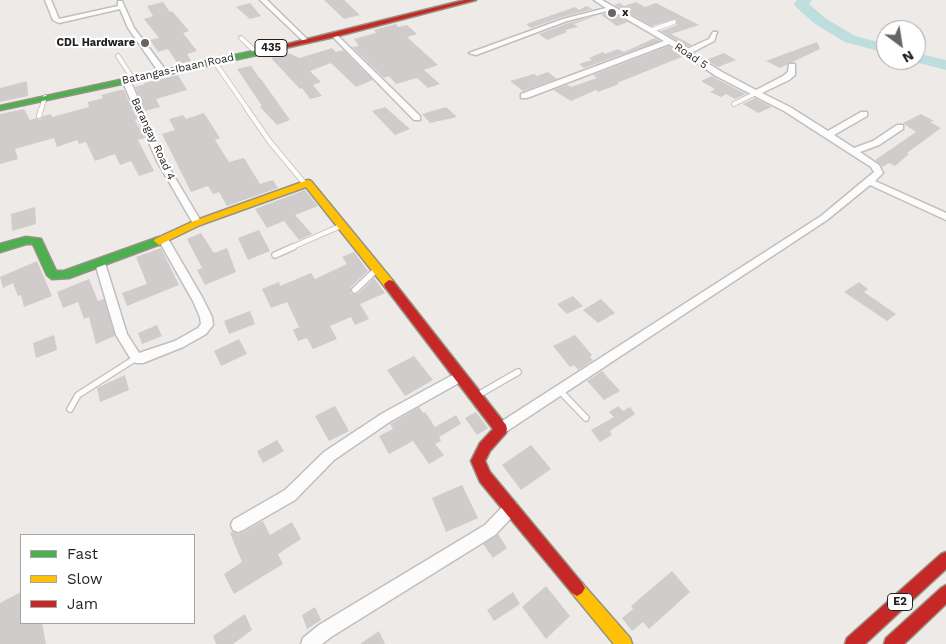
<!DOCTYPE html>
<html>
<head>
<meta charset="utf-8">
<style>
  body { margin:0 }
  #map { position:relative; width:946px; height:644px; overflow:hidden; background:#edeae8; font-family:"Work Sans",sans-serif }
  canvas { display:block }
  .legend { position:absolute; left:20px; top:534px; width:175px; height:90px; box-sizing:border-box; background:#fff; border:1px solid #a5a5a5; margin:0; padding:6px 9px; list-style:none; font-size:15px; color:#1f1f1f }
  .legend li { display:flex; align-items:center; gap:10px; height:25px }
  .legend b { width:25px; border:1px solid #a5a5a5 }
  .north { position:absolute; left:876px; top:20px; width:50px; height:50px; box-sizing:border-box; background:#fff; border:1px solid #a5a5a5; border-radius:50%; rotate:149deg; font-size:14px; font-weight:700; line-height:20px; text-align:center; color:#1f1f1f }
  .north::after { content:''; display:block; margin:auto; width:18px; height:22px; background:#676665; clip-path:polygon(50% 0,100% 100%,50% 72%,0 100%) }
</style>
</head>
<body>
<div id="map">
<canvas width="946" height="644"></canvas>
<ul class="legend">
<li><b style="height:6px;background:#4caf50"></b>Fast</li>
<li><b style="height:6px;background:#ffc107"></b>Slow</li>
<li><b style="height:6px;background:#c62828"></b>Jam</li>
</ul>
<div class="north">N</div>
</div>
<script>
const g = document.querySelector('canvas').getContext('2d');
g.lineJoin = 'round';
const poly = rows => new Path2D(rows.map(r => 'M' + r).join(''));
function fillPath(path, color) { g.fillStyle = color; g.fill(path, 'evenodd'); }
function stroke(path, color, width, dash) { g.strokeStyle = color; g.lineWidth = width; g.lineCap = dash ? 'butt' : 'round'; g.setLineDash(dash || []); g.stroke(path); }
function write(font, color, halo, rows, align = 'center') {
  g.font = font + ' "Work Sans",sans-serif'; g.lineWidth = 4.5; g.setLineDash([]); g.textBaseline = 'middle'; g.strokeStyle = halo; g.fillStyle = color; for (const [text, x, y, turn = 0] of rows) {
    g.save(); g.translate(x, y); g.rotate((+turn || 0) * Math.PI / 180); g.textAlign = isNaN(turn) ? turn : align; if (halo) g.strokeText(text, 0, 0); g.fillText(text, 0, 0); g.restore();
  }
}
fillPath(poly([
  [797,0,812,0,809,4,825,18,855,36,886,44,886,53,845,42,815,24,796,7,794,4,797,0],
  [916,53,946,60,946,70,911,61,916,60,916,53]
]), '#bedede');
fillPath(poly([
  [324,0,344,0,360,15,344,19],
  [163,2,170,12,172,11,189,31,183,33,197,51,187,54,191,61,178,64,168,49,158,52,150,40,159,38,144,19,153,16,147,6],
  [636,2,645,7,656,3,699,25,671,34,692,45,687,47,661,31,677,25,676,19,652,26,614,5,620,3,624,6],
  [250,3,261,16,250,19,236,7],
  [586,6,593,9,562,17,531,28,526,24,575,7,579,10],
  [611,12,628,22,617,26,601,15],
  [596,16,574,24,578,27,565,30,567,32,547,40,539,34,568,23],
  [396,24,398,27,407,25,417,34,407,37,438,65,424,70,440,84,428,88,417,78,396,84,389,76,384,78,352,47,359,46,354,39,376,33,374,30],
  [655,38,660,41,584,68,579,64,592,60,589,58,603,52,605,54,618,49,624,52],
  [817,42,820,49,780,68,766,61],
  [669,46,684,56,617,83,619,84,598,92,596,90,571,101,553,90,567,85,571,87,597,78,593,75],
  [332,48,336,52,343,50,373,80,356,87,331,63,310,71,321,82,313,85,322,96,310,99,302,88,300,89,271,58,288,53,300,58],
  [724,53,736,60,718,67,706,60],
  [251,66,260,79,261,79,290,120,277,125,260,107,262,106,237,69],
  [548,72,557,79,523,91,510,81,534,74,537,76],
  [178,75,187,90,156,99,160,107,145,111,135,87,145,84,144,83],
  [712,76,715,78,746,94,735,99,726,94,721,97,710,92,715,89,701,81],
  [27,81,28,96,0,102,0,88],
  [120,90,124,90,137,119,135,120,145,138,138,140,154,171,139,176,131,161,120,165,115,154,95,161,86,142,79,144,77,140,57,147,54,138,15,149,18,159,0,164,0,114,24,109,30,120,36,118,40,120,43,116,51,114,52,117,89,107,88,102,103,98,101,95],
  [755,98,772,107,758,113,743,104],
  [385,107,410,129,395,135,372,111],
  [446,107,457,117,430,123,422,114],
  [204,113,220,138,215,140,229,162,244,158,260,184,273,180,278,188,227,206,219,192,213,194,208,186,191,192,162,134,175,130,169,119,183,115,186,119],
  [921,114,934,121,930,122,941,128,907,153,909,154,895,166,889,163,883,167,882,166,875,160,916,132,903,123],
  [305,190,318,206,295,215,312,234,299,240,284,221,267,228,255,209],
  [35,207,36,224,12,231,11,214],
  [259,230,270,251,248,260,238,238],
  [201,233,214,253,227,248,236,272,205,285,197,270,202,268,187,239],
  [161,248,179,285,127,306,122,293,147,284,136,257],
  [354,252,368,271,351,287,351,293,358,294,374,278,385,293,360,304,369,319,355,325,351,317,330,326,337,339,313,349,307,338,298,341,293,330,299,327,287,302,271,308,262,289,279,282,280,286,311,273,315,279,347,264,342,257],
  [37,261,52,296,24,307,21,295,18,296,13,283,3,288,0,277],
  [89,279,98,301,104,299,115,336,96,344,89,317,84,319,78,302,63,308,57,292],
  [859,282,868,289,864,292,896,314,887,321,844,292],
  [573,296,583,306,567,314,557,304],
  [601,299,615,313,598,323,583,310],
  [250,311,255,324,229,334,224,321],
  [157,325,162,336,142,344,138,333],
  [54,335,57,350,36,358,33,343],
  [575,335,592,355,590,357,593,360,578,370,574,365,570,367,553,346],
  [239,339,247,354,221,366,214,351],
  [414,356,433,380,405,396,387,370],
  [602,371,620,391,604,400,587,381],
  [125,375,129,390,100,402,97,388],
  [335,406,349,431,329,441,315,416],
  [618,406,623,411,630,407,635,414,610,431,612,435,600,442,591,430,614,417,609,412],
  [419,407,423,413,425,412,435,427,456,415,461,424,439,437,441,441,435,444,444,455,429,464,413,441,389,454,379,436,393,429,390,424],
  [476,412,488,428,477,435,465,418],
  [277,440,284,451,263,463,257,451],
  [531,445,551,469,521,490,502,465],
  [462,485,478,518,446,532,432,498],
  [263,521,270,535,292,522,301,539,278,554,283,564,234,594,224,574,242,562,230,533,233,532,239,534],
  [498,534,507,548,493,558,483,544],
  [672,571,690,592,649,629,643,622,632,631,622,618,633,609,631,606],
  [546,586,570,616,546,639,522,607],
  [21,592,21,623,42,623,46,644,0,644,0,603],
  [513,592,520,604,494,621,487,610],
  [315,607,321,620,307,629,302,615],
  [245,614,252,630,233,644,216,644,213,636],
  [379,631,385,644,360,644]
]), '#d0cccb');
const laneFar2 = poly([
  [652,30,674,22],
  [241,38,256,52],
  [118,56,133,79],
  [214,61,248,110],
  [734,104,756,93],
  [41,110,45,97]
]);
const laneFar1 = poly([
  [247,109,270,142,305,184],
  [39,116,41,109],
  [290,248,343,225]
]);
const lane = poly([
  [275,255,293,247],
  [355,290,377,269],
  [560,391,586,418],
  [478,395,518,372],
  [70,409,78,395,136,358]
]);
const street = poly([
  [45,0,51,0,59,19,118,6,118,1,122,1,134,28,167,72,160,74,128,28,120,9,59,23,53,20,45,0],
  [260,0,267,0,307,39,307,41,303,41,260,0],
  [594,0,602,0,614,7,656,30,687,49,709,39,713,32,717,32,714,41,691,53,722,72,756,90,783,76,788,72,789,64,795,64,795,75,789,80,762,93,790,107,828,131,861,112,867,112,867,116,834,135,854,148,873,141,897,125,903,125,903,129,879,145,860,152,879,165,883,173,875,181,946,213,946,220,870,185,827,220,501,435,496,433,495,429,496,425,821,216,874,172,871,167,784,111,716,76,669,44,527,98,521,98,521,94,664,41,611,10,567,21,476,55,469,53,563,19,606,8,594,0],
  [332,34,336,34,420,116,420,120,414,120,332,36,332,34],
  [123,78,130,80,165,161,202,223,200,225,194,225,157,161,122,80,123,78],
  [163,236,167,237,202,297,212,317,213,325,206,334,183,347,143,363,136,363,132,361,116,335,95,263,100,259,105,263,127,334,139,353,175,341,198,328,201,324,200,317,193,301,158,239,163,236],
  [460,371,464,372,466,376,464,380,391,421,334,460,295,500,243,530,238,532,233,530,231,525,233,520,285,490,324,452,383,413,460,371],
  [511,501,516,503,518,508,516,513,495,535,331,637,322,644,301,644,303,638,319,625,485,525,506,503,511,501]
]);
const fast = poly([
  [263,49,266,49,266,53,0,110,0,106,263,49],
  [26,237,41,239,56,271,64,271,159,237,164,241,163,243,69,278,52,279,47,275,33,244,26,244,0,252,0,244,26,237]
]);
const slow = poly([
  [308,180,311,181,393,281,394,284,393,287,385,287,306,187,200,225,163,243,159,245,154,241,155,239,194,221,308,180],
  [577,580,582,583,630,638,632,644,614,644,572,593,569,588,572,583,577,580]
]);
const jam = poly([
  [465,0,476,0,334,37,263,53,259,51,465,0],
  [389,280,393,281,506,425,507,429,506,433,490,451,485,461,490,472,582,583,585,588,582,593,577,596,572,593,480,482,471,461,480,443,493,429,385,287,384,284,389,280],
  [946,552,946,569,865,644,845,644,847,638,941,554,946,552],
  [946,585,946,604,904,644,884,644,886,638,941,588,946,585]
]);
stroke(laneFar2, '#c0bfbe', 5.5);
stroke(laneFar1, '#c0bfbe', 6);
stroke(lane, '#c0bfbe', 8);
stroke(street, '#c0bfbe', 3);
stroke(fast, '#969381', 3);
stroke(slow, '#969381', 3);
stroke(jam, '#969381', 3);
stroke(laneFar2, '#fcfcfc', 4);
stroke(laneFar1, '#fcfcfc', 4.5);
stroke(lane, '#fcfcfc', 5.5);
fillPath(street, '#fcfcfc');
fillPath(fast, '#4caf50');
fillPath(slow, '#ffc107');
fillPath(jam, '#c62828');
for (const [x, y, r, color] of [
  [612,13,5,"#676665"],
  [145,43,5,"#676665"]
]) { const dot = new Path2D(); dot.arc(x, y, r, 0, 2 * Math.PI); g.fillStyle = color; g.fill(dot); stroke(dot, '#fff', 2); }
write('bold 11px', '#1f1f1f', '#fff', [
  ["x",622,13],
  ["CDL Hardware",135,43,"right"]
], 'left');
for (const [x, y, w] of [
  [271,48,32],
  [900,602,25]
]) { const box = new Path2D(); box.roundRect(x - w / 2, y - 8.5, w, 17, 4); g.fillStyle = '#fff'; g.fill(box); stroke(box, '#1f1f1f', 1); }
write('bold 11px', '#1f1f1f', null, [
  ["435",271,48],
  ["E2",900,602]
]);
write('11px', '#1f1f1f', '#fff', [
  ["Road 5",691,56,34],
  ["Batangas-Ibaan Road",178,69,-12],
  ["Barangay Road 4",153,139,65]
]);
</script>
</body>
</html>
